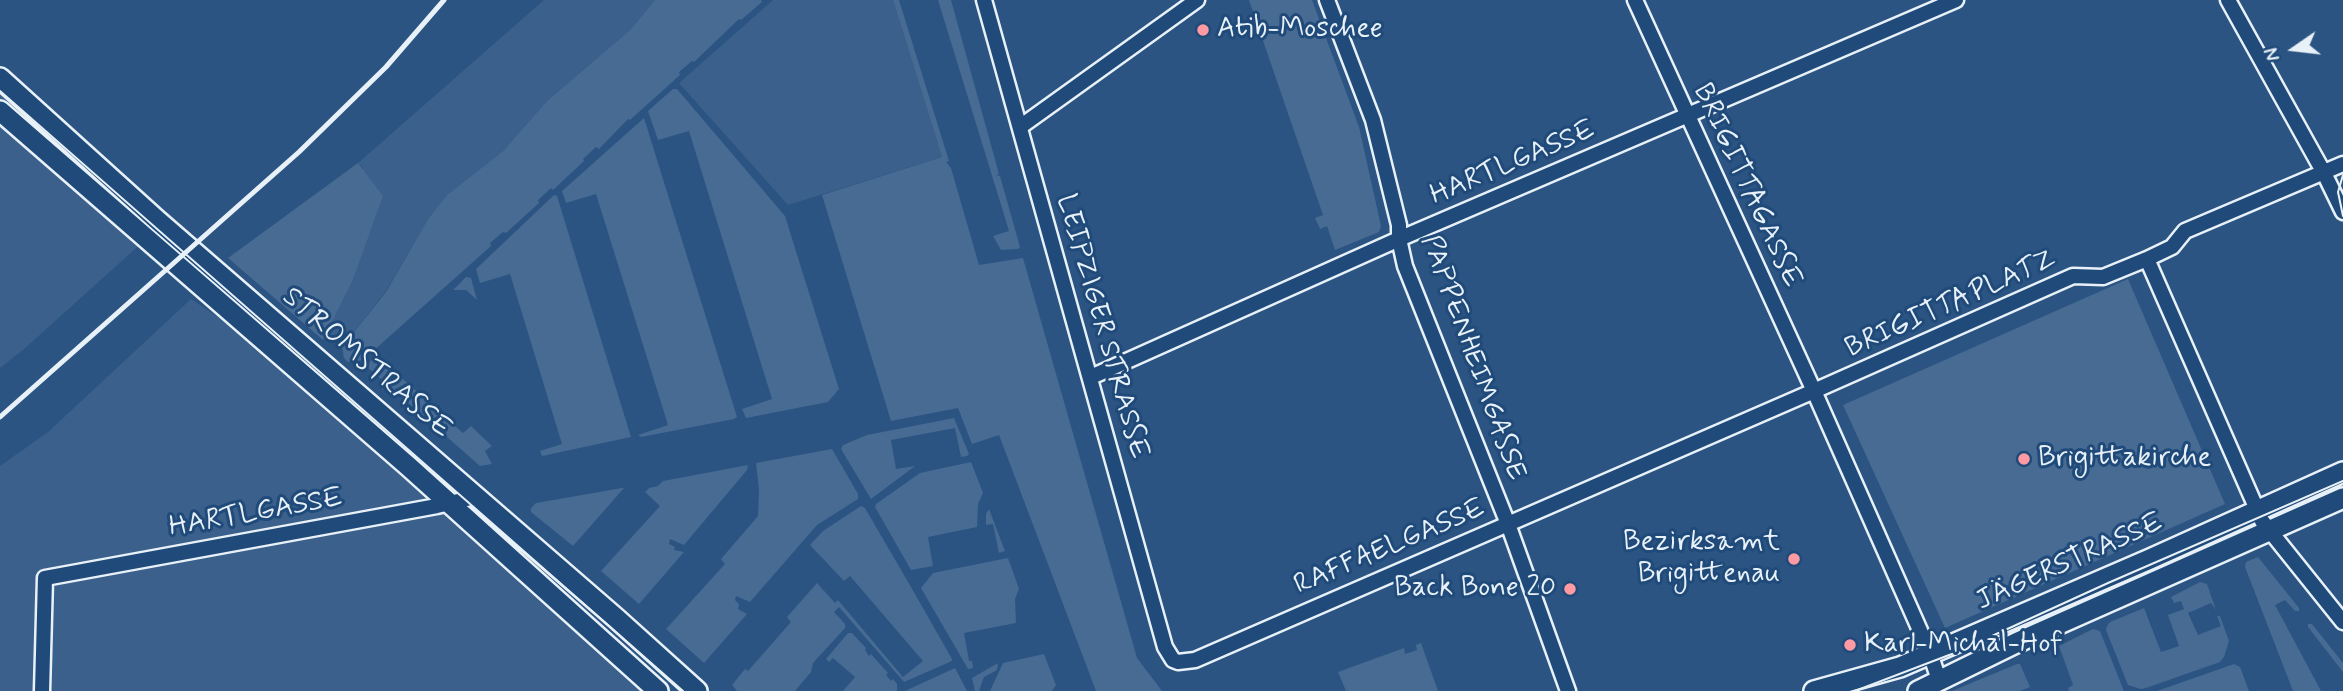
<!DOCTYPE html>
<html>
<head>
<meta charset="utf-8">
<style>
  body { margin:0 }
  #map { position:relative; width:2343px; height:691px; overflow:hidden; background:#2b5482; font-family:Mynerve,sans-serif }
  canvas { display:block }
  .north { position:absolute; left:2259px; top:14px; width:70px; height:70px; -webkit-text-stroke:5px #1f4a7a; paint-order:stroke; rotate:256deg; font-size:19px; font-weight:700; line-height:28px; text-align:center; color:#e8f1f8 }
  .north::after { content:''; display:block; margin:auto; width:24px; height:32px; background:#e8f1f8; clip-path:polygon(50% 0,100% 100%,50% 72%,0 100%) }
</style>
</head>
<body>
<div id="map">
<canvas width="2343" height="691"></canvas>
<div class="north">N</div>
</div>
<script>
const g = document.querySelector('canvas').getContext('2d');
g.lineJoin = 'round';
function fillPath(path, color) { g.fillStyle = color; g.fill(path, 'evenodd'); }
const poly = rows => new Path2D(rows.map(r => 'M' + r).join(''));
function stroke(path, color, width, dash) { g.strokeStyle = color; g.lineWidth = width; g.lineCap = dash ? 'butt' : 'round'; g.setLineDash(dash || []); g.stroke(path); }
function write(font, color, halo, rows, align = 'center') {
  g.font = font + ' Mynerve,sans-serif'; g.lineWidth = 6; g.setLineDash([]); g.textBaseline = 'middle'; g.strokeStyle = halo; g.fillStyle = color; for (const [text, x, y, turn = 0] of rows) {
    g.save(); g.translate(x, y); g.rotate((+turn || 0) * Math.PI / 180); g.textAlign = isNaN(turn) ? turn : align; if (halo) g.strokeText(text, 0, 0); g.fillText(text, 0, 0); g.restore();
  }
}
fillPath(poly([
  [544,0,655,0,630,30,547,101,503,151,447,195,428,219,386,291,342,347,327,332,352,282,363,168,358,163],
  [773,0,893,0,942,157,788,205,679,83],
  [0,88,154,232,23,350,0,368],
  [191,299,324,389,672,691,0,691,0,466,48,432]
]), '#3a608b');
fillPath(poly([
  [655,0,761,0,762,2,741,20,739,19,694,62,692,61,679,72,680,75,630,120,628,119,599,149,596,147,583,159,584,161,553,190,551,188,538,200,539,203,506,233,503,232,490,243,491,246,363,360,348,362,344,358,342,347,386,292,428,219,447,195,503,151,547,101,630,30],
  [893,0,899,0,949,161,946,162,951,168,979,265,1023,258,1137,658,1162,691,1096,691,999,435,972,444,958,408,891,421,822,195,942,157],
  [938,0,951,0,999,174,996,175,1000,176,1020,247,1018,249,1001,250,993,236,1009,231],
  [1249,0,1312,0,1359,127,1381,226,1379,232,1335,250,1327,226,1320,229,1315,218,1323,215],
  [673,89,677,89,785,216,839,389,828,402,746,418,742,409,772,399,689,131,658,140,648,111],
  [644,118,737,417,734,419,641,437,638,435,668,425,596,194,566,203,562,191],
  [358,163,383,196,352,282,323,340,228,258],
  [554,195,557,196,631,437,542,456,540,451,562,444,510,274,480,283,476,269],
  [466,277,471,278,477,300,466,290,453,290],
  [2128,279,2225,504,1945,628,1843,405],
  [376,355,463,433,471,426,492,446,485,451,492,464,480,466,366,366],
  [954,418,969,454,967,456,961,457,955,428,891,440,896,469,915,466,871,499,841,449,843,445,867,435],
  [832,449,858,494,858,499,817,525,750,602,736,596,735,600,739,604,738,609,747,614,704,663,666,629,725,564,721,559,758,516,759,490,756,463],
  [971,462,983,493,978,504,977,527,928,537,933,566,911,570,875,507,876,504,920,473],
  [748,465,747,470,684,545,670,539,669,544,675,547,674,550,684,552,639,604,601,571,660,506,645,492,649,488,658,486,663,481],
  [622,488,624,488,573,546,531,512,531,508,536,503],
  [861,506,865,508,911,587,952,659,952,661,904,682,839,607,834,612,845,624,845,628,813,663,811,672,795,691,737,691,732,685,745,669,748,671,791,622,787,617,817,583,835,603,838,600,903,677,923,661,850,576,844,581,810,545,823,531],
  [989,509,1005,551,999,553,993,524,986,525,986,514],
  [2258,557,2299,608,2299,611,2295,611,2285,600,2275,605,2321,691,2293,691,2245,567,2246,562],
  [1008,558,1019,589,1015,599,1016,623,964,633,969,661,972,661,973,668,968,669,921,588,933,573],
  [2200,582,2207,584,2216,610,2211,603,2188,613,2198,635,2221,626,2217,616,2220,616,2229,641,2224,657,2220,662,2146,688,2141,689,2128,685,2106,630,2107,626,2110,622,2144,608,2161,652,2179,646,2168,615,2184,609,2181,601,2174,603,2171,597],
  [2308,624,2312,624,2343,663,2343,672,2308,627],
  [2093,629,2100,631,2124,691,2069,691,2068,688,2073,685,2059,646],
  [848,633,852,633,866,648,865,650,869,656,871,654,888,673,886,675,891,681,893,679,897,684,897,691,843,691,855,677,833,658,829,662,826,659],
  [1421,643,1438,691,1346,691,1338,672,1404,648,1405,654,1417,650,1416,645],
  [1044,654,1056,685,1052,691,990,691,1003,663],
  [998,663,997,670,984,677,979,691,975,691,972,678],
  [2017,664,2020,664,2030,687,2020,691,1952,691],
  [2234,664,2240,667,2249,691,2157,691],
  [955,668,967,691,905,691]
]), '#476b93');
const minor = poly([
  [984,0,1165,647,1173,660,1178,662,1195,660,1814,391,2073,276,2103,277,2147,259,2172,247,2185,231,2343,164],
  [1327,0,1373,120,1399,225,1399,239,1405,266,1508,524,1568,691],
  [1635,0,1814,391,1930,653,1939,680],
  [2228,0,2324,173,2343,212],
  [1020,127,1197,0],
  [2147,259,2262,521,2343,622],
  [1091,377,1399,239,1956,0],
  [42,691,45,578,437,506,475,497]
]);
const secondary = poly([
  [0,78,157,220,616,618,697,691],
  [0,111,408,466,658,691],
  [1814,691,1900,667,2150,559,2343,472],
  [1918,691,2016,643,2343,498]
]);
stroke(minor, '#e8f1f8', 19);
stroke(secondary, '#e8f1f8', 24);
stroke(minor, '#1f4a7a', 14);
stroke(secondary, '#1f4a7a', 19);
stroke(poly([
  [0,91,683,691],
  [2343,175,2338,192,2343,216],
  [1855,691,1957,652,2108,583,2343,481]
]), '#e8f1f8', 2);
stroke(poly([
  [0,417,299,152,386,67,444,0]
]), '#e8f1f8', 5);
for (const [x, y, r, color] of [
  [1203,30,7,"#ff9aa2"],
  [2024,459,7,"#ff9aa2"],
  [1794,559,7,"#ff9aa2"],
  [1570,589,7,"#ff9aa2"],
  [1850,645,7,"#ff9aa2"]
]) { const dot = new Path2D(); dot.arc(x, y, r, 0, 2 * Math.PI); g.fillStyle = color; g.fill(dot); stroke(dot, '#1f4a7a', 2.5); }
write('28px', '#e8f1f8', '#1f4a7a', [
  ["Atib-Moschee",1217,30],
  ["Brigittakirche",2038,459],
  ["Bezirksamt",1780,543,"right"],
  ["Brigittenau",1780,575,"right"],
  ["Back Bone 20",1556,589,"right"],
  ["Karl-Michal-Hof",1864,645]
], 'left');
write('28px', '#e8f1f8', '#1f4a7a', [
  ["HARTLGASSE",1513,164,-23],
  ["BRIGITTAGASSE",1746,186,65],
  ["BRIGITTAPLATZ",1951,305,-24],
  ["LEIPZIGER STRASSE",1101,327,74],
  ["PAPPENHEIMGASSE",1472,358,70],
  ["STROMSTRASSE",366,364,41],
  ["HARTLGASSE",256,514,-10],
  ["RAFFAELGASSE",1390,548,-23],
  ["JÄGERSTRASSE",2070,563,-24]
]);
</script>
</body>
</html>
